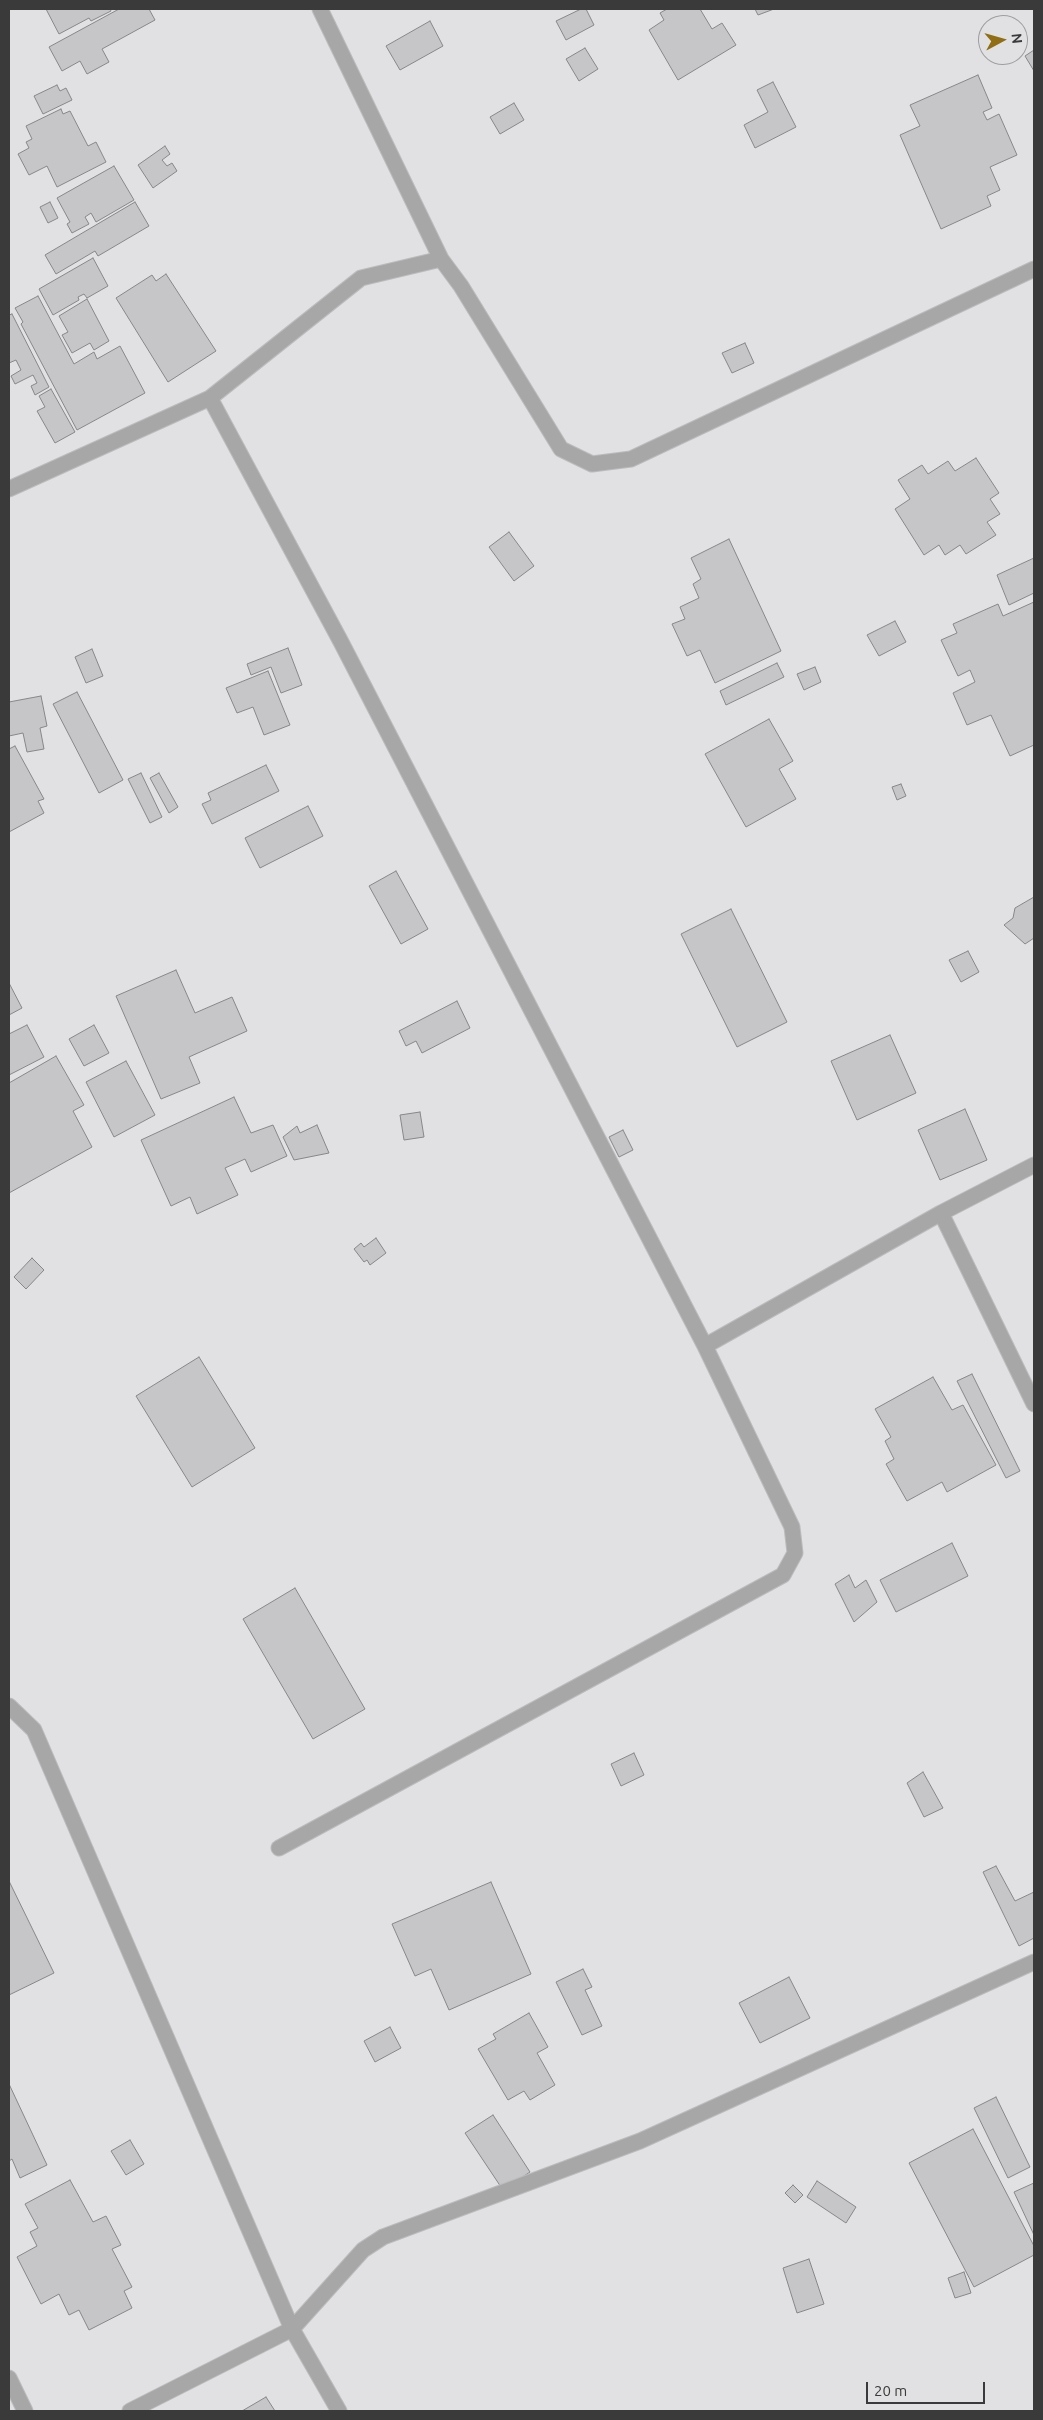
<!DOCTYPE html>
<html>
<head>
<meta charset="utf-8">
<style>
  body { margin:0 }
  #map { position:relative; width:1043px; height:2420px; overflow:hidden; background:#e1e1e3; font-family:Ubuntu,sans-serif }
  canvas { display:block }
  .frame { position:absolute; inset:0; border:10px solid #3a3a3a; pointer-events:none }
  .north { position:absolute; left:978px; top:15px; width:50px; height:50px; box-sizing:border-box; background:#e1e1e3; border:1px solid #9e9e9f; border-radius:50%; rotate:84deg; font-size:14px; font-weight:700; line-height:20px; text-align:center; color:#3a3a3a }
  .north::after { content:''; display:block; margin:auto; width:18px; height:22px; background:#916d13; clip-path:polygon(50% 0,100% 100%,50% 72%,0 100%) }
  .scale { position:absolute; left:866px; top:2382px; width:119px; height:22px; box-sizing:border-box; border:2px solid #3a3a3a; border-top:0; padding-left:6px; font-size:15px; line-height:18px; white-space:nowrap; color:#3a3a3a; -webkit-text-stroke:4px #e1e1e3; paint-order:stroke }
</style>
</head>
<body>
<div id="map">
<canvas width="1043" height="2420"></canvas>
<div class="frame"></div>
<div class="north">N</div>
<div class="scale">20 m</div>
</div>
<script>
const g = document.querySelector('canvas').getContext('2d');
g.lineJoin = 'round';
function fillPath(path, color) { g.fillStyle = color; g.fill(path, 'evenodd'); }
const poly = rows => new Path2D(rows.map(r => 'M' + r).join(''));
function stroke(path, color, width, dash) { g.strokeStyle = color; g.lineWidth = width; g.lineCap = dash ? 'butt' : 'round'; g.setLineDash(dash || []); g.stroke(path); }
const building = poly([
  [46,9,110,9,111,11,91,21,89,18,59,34,46,9],
  [119,9,149,9,155,20,102,49,109,62,87,74,80,61,62,71,49,47,119,9],
  [581,9,586,9,594,25,566,40,556,21,581,9],
  [667,9,700,9,712,29,722,23,736,45,678,80,649,30,664,20,660,13,667,9],
  [755,9,774,9,758,15,755,9],
  [430,21,443,46,400,70,386,46,430,21],
  [585,48,598,69,579,81,566,59,585,48],
  [1034,50,1034,71,1025,56,1034,50],
  [978,75,992,108,983,112,987,120,999,114,1017,155,990,167,1000,190,987,196,991,206,941,229,900,135,920,126,910,105,978,75],
  [773,82,796,127,755,148,744,125,768,112,757,90,773,82],
  [57,85,60,91,66,88,72,100,43,114,34,96,57,85],
  [514,103,524,120,500,134,490,117,514,103],
  [61,109,63,114,70,111,88,146,96,142,106,162,57,187,47,166,29,175,18,154,29,148,26,142,32,139,26,126,61,109],
  [165,146,170,154,162,160,167,166,172,163,177,171,153,188,138,165,165,146],
  [114,166,134,200,96,222,91,213,85,217,89,224,72,233,67,224,70,222,57,198,114,166],
  [50,202,58,218,48,223,40,207,50,202],
  [135,202,149,226,98,256,95,251,56,274,45,255,135,202],
  [93,258,108,286,87,298,84,294,78,297,79,300,53,315,39,289,93,258],
  [166,274,216,351,168,382,116,298,152,275,156,281,166,274],
  [38,296,74,364,94,352,97,359,120,346,145,393,77,430,21,324,23,322,15,308,38,296],
  [87,299,109,341,94,350,90,343,72,353,62,335,68,332,59,316,87,299],
  [12,314,49,387,35,395,31,386,37,383,33,375,15,384,11,376,21,370,16,360,9,363,9,315,12,314],
  [745,343,754,363,732,373,722,353,745,343],
  [51,389,75,432,55,443,37,411,45,407,39,396,51,389],
  [976,458,999,493,990,499,1000,514,987,522,996,535,966,554,960,545,945,555,939,545,924,555,895,509,910,499,898,480,922,465,928,474,948,461,955,471,976,458],
  [509,532,534,566,514,581,489,547,509,532],
  [729,539,781,651,715,683,700,650,687,656,672,624,685,619,680,607,699,598,693,584,701,579,691,558,729,539],
  [1034,558,1034,593,1009,605,997,575,1034,558],
  [1034,602,1034,745,1010,756,991,715,967,725,953,693,975,682,970,670,958,676,941,640,957,633,953,624,998,604,1003,616,1034,602],
  [895,621,906,642,879,656,867,635,895,621],
  [288,648,302,685,281,693,271,667,251,675,247,664,288,648],
  [92,649,103,676,86,683,75,657,92,649],
  [777,663,784,677,726,705,720,691,777,663],
  [815,667,821,682,804,690,797,674,815,667],
  [268,671,290,725,264,735,253,707,237,713,226,688,268,671],
  [77,692,123,780,99,793,53,704,77,692],
  [41,696,47,726,40,728,44,749,27,752,23,733,9,736,9,702,41,696],
  [769,719,793,761,779,769,796,799,746,827,705,754,769,719],
  [15,746,44,799,38,801,44,813,9,832,9,749,15,746],
  [266,765,279,791,212,824,202,804,211,800,208,793,266,765],
  [141,773,162,817,150,823,128,779,141,773],
  [159,773,178,807,169,813,150,778,159,773],
  [901,784,906,796,897,800,892,787,901,784],
  [308,806,323,836,260,868,245,838,308,806],
  [396,871,428,929,401,944,369,886,396,871],
  [1034,897,1034,938,1025,944,1004,925,1013,918,1015,908,1034,897],
  [731,909,787,1022,737,1047,681,934,731,909],
  [968,951,979,972,961,982,949,960,968,951],
  [176,970,195,1013,232,997,247,1031,189,1057,200,1083,161,1099,116,996,176,970],
  [9,983,22,1008,9,1015,9,983],
  [457,1001,470,1028,422,1053,416,1041,406,1046,399,1031,457,1001],
  [27,1025,44,1057,9,1075,9,1034,27,1025],
  [94,1025,109,1053,84,1066,69,1039,94,1025],
  [890,1035,916,1093,857,1120,831,1061,890,1035],
  [56,1056,84,1105,73,1111,92,1147,9,1193,9,1083,56,1056],
  [126,1061,155,1115,114,1137,86,1082,126,1061],
  [234,1097,251,1133,273,1125,287,1156,251,1172,245,1159,225,1168,238,1195,197,1214,190,1197,171,1206,141,1140,234,1097],
  [965,1109,987,1160,940,1180,918,1130,965,1109],
  [420,1112,424,1137,404,1140,400,1115,420,1112],
  [317,1125,329,1153,294,1160,283,1137,297,1126,300,1133,317,1125],
  [623,1130,633,1150,619,1157,609,1137,623,1130],
  [376,1238,386,1253,370,1265,367,1260,364,1262,354,1249,361,1243,364,1247,376,1238],
  [32,1258,44,1270,26,1289,14,1277,32,1258],
  [199,1357,255,1448,192,1487,136,1396,199,1357],
  [972,1374,1020,1471,1006,1478,957,1381,972,1374],
  [933,1377,952,1410,963,1405,996,1465,947,1492,942,1482,907,1501,886,1464,894,1459,885,1441,891,1437,875,1409,933,1377],
  [952,1543,968,1576,896,1612,880,1580,952,1543],
  [849,1575,855,1588,866,1580,877,1602,854,1622,835,1584,849,1575],
  [295,1588,365,1709,313,1739,243,1619,295,1588],
  [634,1753,644,1775,621,1786,611,1764,634,1753],
  [923,1772,943,1808,924,1817,907,1783,923,1772],
  [996,1866,1015,1901,1034,1892,1034,1938,1019,1946,983,1872,996,1866],
  [9,1881,54,1973,9,1995,9,1881],
  [491,1882,531,1974,449,2010,431,1969,415,1976,392,1924,491,1882],
  [583,1969,592,1987,585,1990,602,2026,582,2035,556,1982,583,1969],
  [789,1977,810,2018,760,2043,739,2003,789,1977],
  [529,2013,548,2047,537,2053,555,2085,530,2100,524,2091,508,2100,478,2049,496,2039,493,2034,529,2013],
  [390,2027,401,2048,375,2062,364,2041,390,2027],
  [9,2084,47,2165,20,2178,12,2159,9,2161,9,2084],
  [996,2097,1030,2167,1008,2178,974,2108,996,2097],
  [493,2115,530,2172,503,2190,465,2133,493,2115],
  [973,2129,1034,2246,1034,2255,974,2287,909,2163,973,2129],
  [130,2140,144,2164,126,2175,111,2151,130,2140],
  [70,2180,93,2222,106,2216,121,2245,112,2249,132,2287,124,2291,132,2308,89,2330,79,2310,69,2315,59,2294,41,2304,17,2257,37,2246,30,2232,38,2228,25,2204,70,2180],
  [817,2181,856,2207,846,2223,807,2197,817,2181],
  [1034,2183,1034,2235,1014,2192,1034,2183],
  [793,2185,803,2195,795,2203,785,2193,793,2185],
  [809,2259,824,2304,797,2313,783,2268,809,2259],
  [964,2272,971,2293,955,2298,948,2278,964,2272],
  [266,2397,275,2411,242,2411,266,2397]
]);
fillPath(building, '#c6c6c8');
stroke(building, '#878789', 1);
const minor = poly([
  [320,9,441,259],
  [210,398,361,278,441,259,461,286,561,449,592,464,631,459,1034,269],
  [9,489,210,398,341,642,705,1346,792,1527,795,1553,783,1575,279,1848],
  [941,1213,1034,1404],
  [705,1346,941,1213,1034,1165],
  [9,1706,34,1730,292,2329,339,2411],
  [9,2378,25,2411],
  [130,2411,292,2329,363,2250,383,2237,640,2141,1034,1962]
]);
stroke(minor, '#bcbcbe', 17);
stroke(minor, '#a7a7a7', 15);
</script>
</body>
</html>
